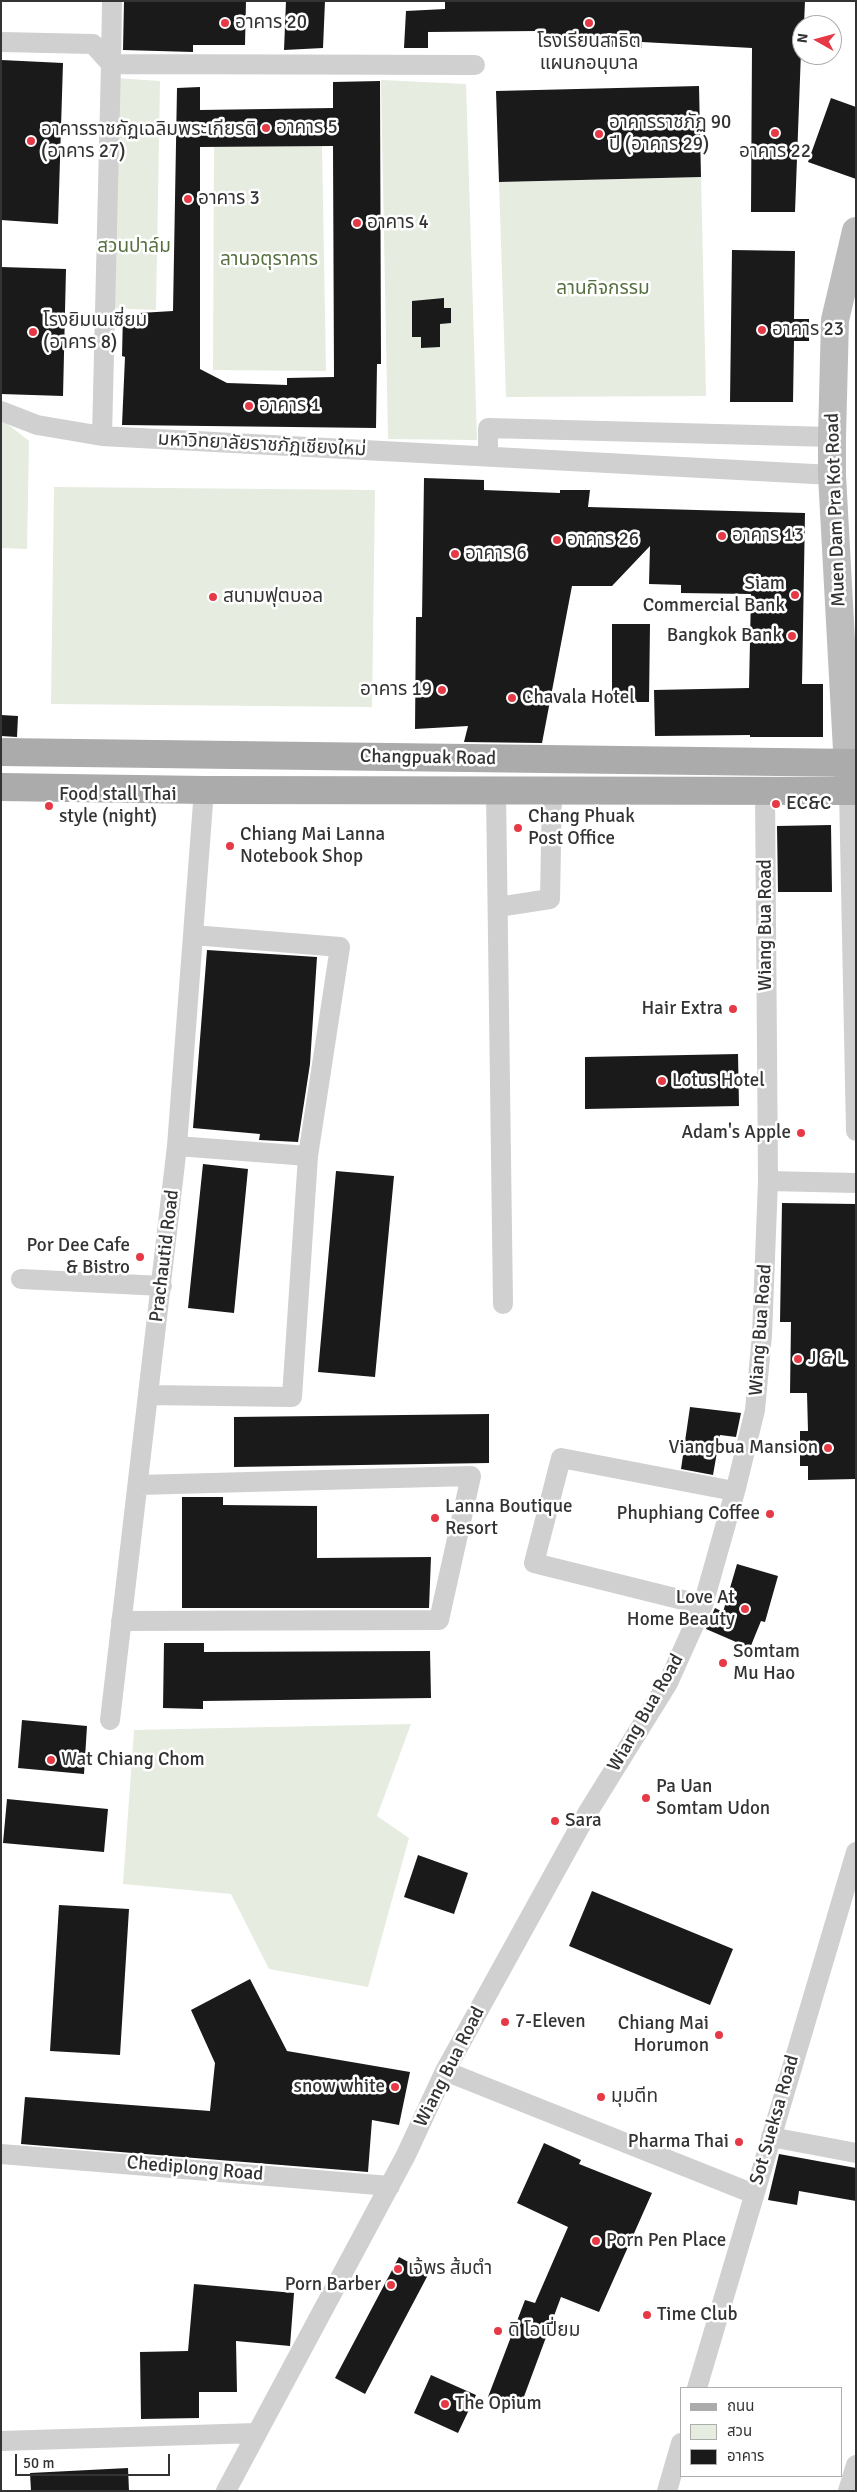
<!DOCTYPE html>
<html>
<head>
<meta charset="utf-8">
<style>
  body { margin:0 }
  #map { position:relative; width:857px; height:2492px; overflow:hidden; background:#fff; font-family:Signika,"Noto Sans Thai",sans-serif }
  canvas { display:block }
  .frame { position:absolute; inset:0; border:2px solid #333; pointer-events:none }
  .legend { position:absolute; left:680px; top:2387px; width:162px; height:90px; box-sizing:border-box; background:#fff; border:1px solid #adadad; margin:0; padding:6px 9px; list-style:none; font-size:15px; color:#333 }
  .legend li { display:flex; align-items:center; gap:10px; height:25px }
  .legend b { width:25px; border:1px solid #adadad }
  .north { position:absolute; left:792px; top:15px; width:50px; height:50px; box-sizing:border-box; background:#fff; border:1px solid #adadad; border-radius:50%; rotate:277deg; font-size:14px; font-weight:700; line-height:20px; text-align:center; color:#333 }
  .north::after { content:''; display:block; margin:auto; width:18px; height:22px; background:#e63946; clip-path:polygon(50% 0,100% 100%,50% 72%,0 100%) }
  .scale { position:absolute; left:15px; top:2454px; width:155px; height:22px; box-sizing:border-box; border:2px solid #333; border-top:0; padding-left:6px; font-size:15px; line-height:18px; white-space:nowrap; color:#333; -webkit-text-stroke:4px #fff; paint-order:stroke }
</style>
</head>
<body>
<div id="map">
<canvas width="857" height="2492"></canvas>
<div class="frame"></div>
<ul class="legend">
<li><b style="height:6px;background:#ababab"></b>ถนน</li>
<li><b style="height:14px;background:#e6ecdf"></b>สวน</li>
<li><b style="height:14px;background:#1a1a1a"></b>อาคาร</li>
</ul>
<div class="north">N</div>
<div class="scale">50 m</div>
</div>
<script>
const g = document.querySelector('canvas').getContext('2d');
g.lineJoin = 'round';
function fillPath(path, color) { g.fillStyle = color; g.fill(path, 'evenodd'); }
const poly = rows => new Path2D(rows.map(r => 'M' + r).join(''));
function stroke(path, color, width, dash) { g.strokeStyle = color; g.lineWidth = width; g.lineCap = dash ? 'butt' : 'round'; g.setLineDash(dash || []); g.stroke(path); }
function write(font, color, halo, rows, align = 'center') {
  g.font = font + ' Signika,"Noto Sans Thai",sans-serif'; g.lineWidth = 5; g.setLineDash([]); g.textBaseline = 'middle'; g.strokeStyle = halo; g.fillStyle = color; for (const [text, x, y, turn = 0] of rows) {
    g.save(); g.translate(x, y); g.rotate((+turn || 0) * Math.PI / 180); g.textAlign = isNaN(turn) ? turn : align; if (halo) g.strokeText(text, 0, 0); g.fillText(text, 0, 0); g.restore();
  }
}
fillPath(poly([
  [115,78,160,81,156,310,109,308],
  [381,80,466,84,477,440,388,439],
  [322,146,326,371,213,370,214,147],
  [701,177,706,396,506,397,499,182],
  [1,419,29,441,27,549,1,548],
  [54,487,375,490,372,707,51,704],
  [411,1724,377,1816,409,1838,368,1987,269,1969,231,1894,123,1884,134,1730]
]), '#e6ecdf');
fillPath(poly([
  [124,1,246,1,245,45,193,45,193,52,123,50],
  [286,1,325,1,323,48,284,50],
  [445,1,805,1,804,25,802,25,795,212,751,212,752,48,642,42,642,48,537,44,537,31,428,32,428,48,404,48,406,11,445,9],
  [1,60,63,63,58,224,1,220],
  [380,81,381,364,377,364,376,428,122,425,125,357,122,356,123,314,173,311,177,88,200,87,200,110,333,108,333,82],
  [333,146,334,377,287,378,287,385,227,383,200,369,200,147],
  [699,86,701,177,499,182,496,91],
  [831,98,856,107,856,179,808,162],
  [732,250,795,251,794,319,809,319,809,341,794,341,793,402,730,402],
  [1,267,66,269,63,396,1,394],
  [444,298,444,308,451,308,451,323,440,324,440,347,421,348,421,337,412,337,412,301],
  [424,478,484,480,484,490,560,493,560,490,590,490,588,507,805,513,802,684,823,684,823,737,750,737,750,735,655,736,654,690,749,688,751,594,681,593,681,585,649,584,650,546,612,586,572,586,542,743,464,742,468,726,415,729,416,617,422,617],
  [612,624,650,624,649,702,612,702],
  [1,715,18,716,17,737,1,736],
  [831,825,832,892,778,892,777,826],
  [207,950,317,957,310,1064,298,1142,259,1140,260,1134,193,1128],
  [738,1054,739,1106,585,1109,585,1057],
  [203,1164,248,1169,234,1313,188,1308],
  [336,1171,394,1176,375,1377,318,1372],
  [782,1203,856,1204,856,1479,808,1480,808,1466,800,1466,800,1431,808,1431,807,1393,790,1393,791,1322,780,1322],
  [690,1407,741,1413,736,1437,720,1435,713,1475,681,1469],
  [489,1414,489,1463,234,1467,234,1417],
  [182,1497,223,1497,223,1505,317,1506,317,1558,431,1557,429,1608,182,1608],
  [737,1564,778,1576,765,1622,761,1621,750,1648,706,1629,715,1608,723,1612],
  [164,1643,204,1643,204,1652,430,1651,431,1698,203,1701,203,1709,163,1708],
  [22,1720,87,1726,84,1774,18,1768],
  [7,1799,108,1809,104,1852,3,1843],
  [418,1855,468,1873,454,1914,404,1897],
  [592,1891,733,1949,710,2005,569,1946],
  [59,1905,129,1909,120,2055,50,2051],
  [250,1979,287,2051,410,2072,399,2125,372,2120,368,2172,21,2144,25,2097,210,2111,215,2063,191,2010],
  [544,2143,581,2160,579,2164,652,2193,599,2312,561,2297,519,2410,488,2397,525,2300,535,2303,568,2227,517,2203],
  [779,2154,856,2168,856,2201,799,2191,797,2205,768,2200],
  [399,2257,429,2273,365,2394,335,2378],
  [194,2284,294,2293,290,2346,236,2341,237,2392,199,2392,199,2418,141,2419,140,2352,188,2351],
  [431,2375,476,2395,458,2433,414,2413],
  [128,2468,129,2491,31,2491,30,2473]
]), '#1a1a1a');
stroke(poly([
  [112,1,111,64,475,65],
  [1,42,93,44,111,64,102,436],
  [1,411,37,425,102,436,832,475],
  [488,456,488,428,832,437],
  [849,790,856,1131],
  [496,791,503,1304],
  [498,907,550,899,552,791],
  [177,1146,308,1156],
  [768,1181,856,1183],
  [21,1279,162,1286],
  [149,1395,292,1397,308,1156,340,947,193,935],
  [703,1605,534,1563,561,1458,734,1491],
  [121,1621,439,1620,471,1476,138,1485],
  [110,1720,177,1146,204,790],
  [445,2071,754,2194],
  [771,2137,856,2153],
  [1,2154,390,2186],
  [697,2388,856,1852],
  [1,2441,256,2433],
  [226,2491,406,2155,445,2071,588,1812,668,1683,703,1605,736,1488,755,1410,762,1335,768,1181,765,791],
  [667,2491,681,2443],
  [848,2491,856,2465]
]), '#d0d0d0', 20);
stroke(poly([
  [849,787,832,475,832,437,835,320,856,231]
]), '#bdbdbd', 28);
stroke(poly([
  [1,752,856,763],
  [1,787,204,790,856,791]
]), '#ababab', 28);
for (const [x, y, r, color] of [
  [225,23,5,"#e63946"],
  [589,23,5,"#e63946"],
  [266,128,5,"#e63946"],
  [775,133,5,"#e63946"],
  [599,134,5,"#e63946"],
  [31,141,5,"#e63946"],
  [188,199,5,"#e63946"],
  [357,223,5,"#e63946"],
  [762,330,5,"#e63946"],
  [33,332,5,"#e63946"],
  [249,406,5,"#e63946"],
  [722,536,5,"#e63946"],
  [557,540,5,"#e63946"],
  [455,554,5,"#e63946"],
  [795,595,5,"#e63946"],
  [213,597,5,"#e63946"],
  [792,636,5,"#e63946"],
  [442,690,5,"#e63946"],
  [512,698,5,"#e63946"],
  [776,804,5,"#e63946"],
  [49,806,5,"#e63946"],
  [518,828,5,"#e63946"],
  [230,846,5,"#e63946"],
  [733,1009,5,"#e63946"],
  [662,1081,5,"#e63946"],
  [801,1133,5,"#e63946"],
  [140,1257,5,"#e63946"],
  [798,1359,5,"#e63946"],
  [828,1448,5,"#e63946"],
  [770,1514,5,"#e63946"],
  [435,1518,5,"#e63946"],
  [745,1609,5,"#e63946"],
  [723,1663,5,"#e63946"],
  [51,1760,5,"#e63946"],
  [646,1798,5,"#e63946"],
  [555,1821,5,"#e63946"],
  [505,2022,5,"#e63946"],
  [719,2035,5,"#e63946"],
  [395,2087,5,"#e63946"],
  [601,2097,5,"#e63946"],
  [739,2142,5,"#e63946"],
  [596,2241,5,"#e63946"],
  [398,2269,5,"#e63946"],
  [391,2285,5,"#e63946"],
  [647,2315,5,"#e63946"],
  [498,2331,5,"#e63946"],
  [445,2404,5,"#e63946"]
]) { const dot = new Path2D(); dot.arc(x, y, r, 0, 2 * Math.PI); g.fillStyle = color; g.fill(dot); stroke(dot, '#fff', 2); }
write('19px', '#333', '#fff', [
  ["อาคาร 20",235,23],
  ["โรงเรียนสาธิต",589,42,"center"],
  ["แผนกอนุบาล",589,64,"center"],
  ["อาคารราชภัฏ 90",609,123],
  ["ปี (อาคาร 29)",609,145],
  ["อาคาร 5",276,128],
  ["อาคารราชภัฏเฉลิมพระเกียรติ",41,130],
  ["(อาคาร 27)",41,152],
  ["อาคาร 22",775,152,"center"],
  ["อาคาร 3",198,199],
  ["อาคาร 4",367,223],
  ["โรงยิมเนเซี่ยม",43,321],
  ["(อาคาร 8)",43,343],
  ["อาคาร 23",772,330],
  ["อาคาร 1",259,406],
  ["อาคาร 13",732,536],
  ["อาคาร 26",567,540],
  ["อาคาร 6",465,554],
  ["Siam",785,584,"right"],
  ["Commercial Bank",785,606,"right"],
  ["สนามฟุตบอล",223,597],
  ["Bangkok Bank",782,636,"right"],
  ["อาคาร 19",432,690,"right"],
  ["Chavala Hotel",522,698],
  ["Food stall Thai",59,795],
  ["style (night)",59,817],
  ["EC&C",786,804],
  ["Chang Phuak",528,817],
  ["Post Office",528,839],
  ["Chiang Mai Lanna",240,835],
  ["Notebook Shop",240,857],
  ["Hair Extra",723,1009,"right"],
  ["Lotus Hotel",672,1081],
  ["Adam's Apple",791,1133,"right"],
  ["Por Dee Cafe",130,1246,"right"],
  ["& Bistro",130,1268,"right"],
  ["J & L",808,1359],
  ["Viangbua Mansion",818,1448,"right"],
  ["Lanna Boutique",445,1507],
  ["Resort",445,1529],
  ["Phuphiang Coffee",760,1514,"right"],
  ["Love At",735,1598,"right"],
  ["Home Beauty",735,1620,"right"],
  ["Somtam",733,1652],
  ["Mu Hao",733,1674],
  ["Wat Chiang Chom",61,1760],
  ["Pa Uan",656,1787],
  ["Somtam Udon",656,1809],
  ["Sara",565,1821],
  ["7-Eleven",515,2022],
  ["Chiang Mai",709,2024,"right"],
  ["Horumon",709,2046,"right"],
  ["snow white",385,2087,"right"],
  ["มุมตีท",611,2097],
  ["Pharma Thai",729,2142,"right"],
  ["Porn Pen Place",606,2241],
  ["เจ้พร ส้มตำ",408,2269],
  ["Porn Barber",381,2285,"right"],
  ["Time Club",657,2315],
  ["ดิ โอเปี่ยม",508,2331],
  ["The Opium",455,2404]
], 'left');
write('19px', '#56703f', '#fff', [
  ["สวนปาล์ม",134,247],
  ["ลานจตุราคาร",269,260],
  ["ลานกิจกรรม",603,289]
]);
write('19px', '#333', '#fff', [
  ["มหาวิทยาลัยราชภัฏเชียงใหม่",262,445,3],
  ["Muen Dam Pra Kot Road",836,510,-92],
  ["Changpuak Road",428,758,1],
  ["Wiang Bua Road",766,925,-90],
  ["Prachautid Road",165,1256,-83],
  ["Wiang Bua Road",761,1330,-86],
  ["Wiang Bua Road",646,1713,-60],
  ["Wiang Bua Road",450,2067,-63],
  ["Sot Sueksa Road",775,2120,-74],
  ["Chediplong Road",195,2169,5]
]);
</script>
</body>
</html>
